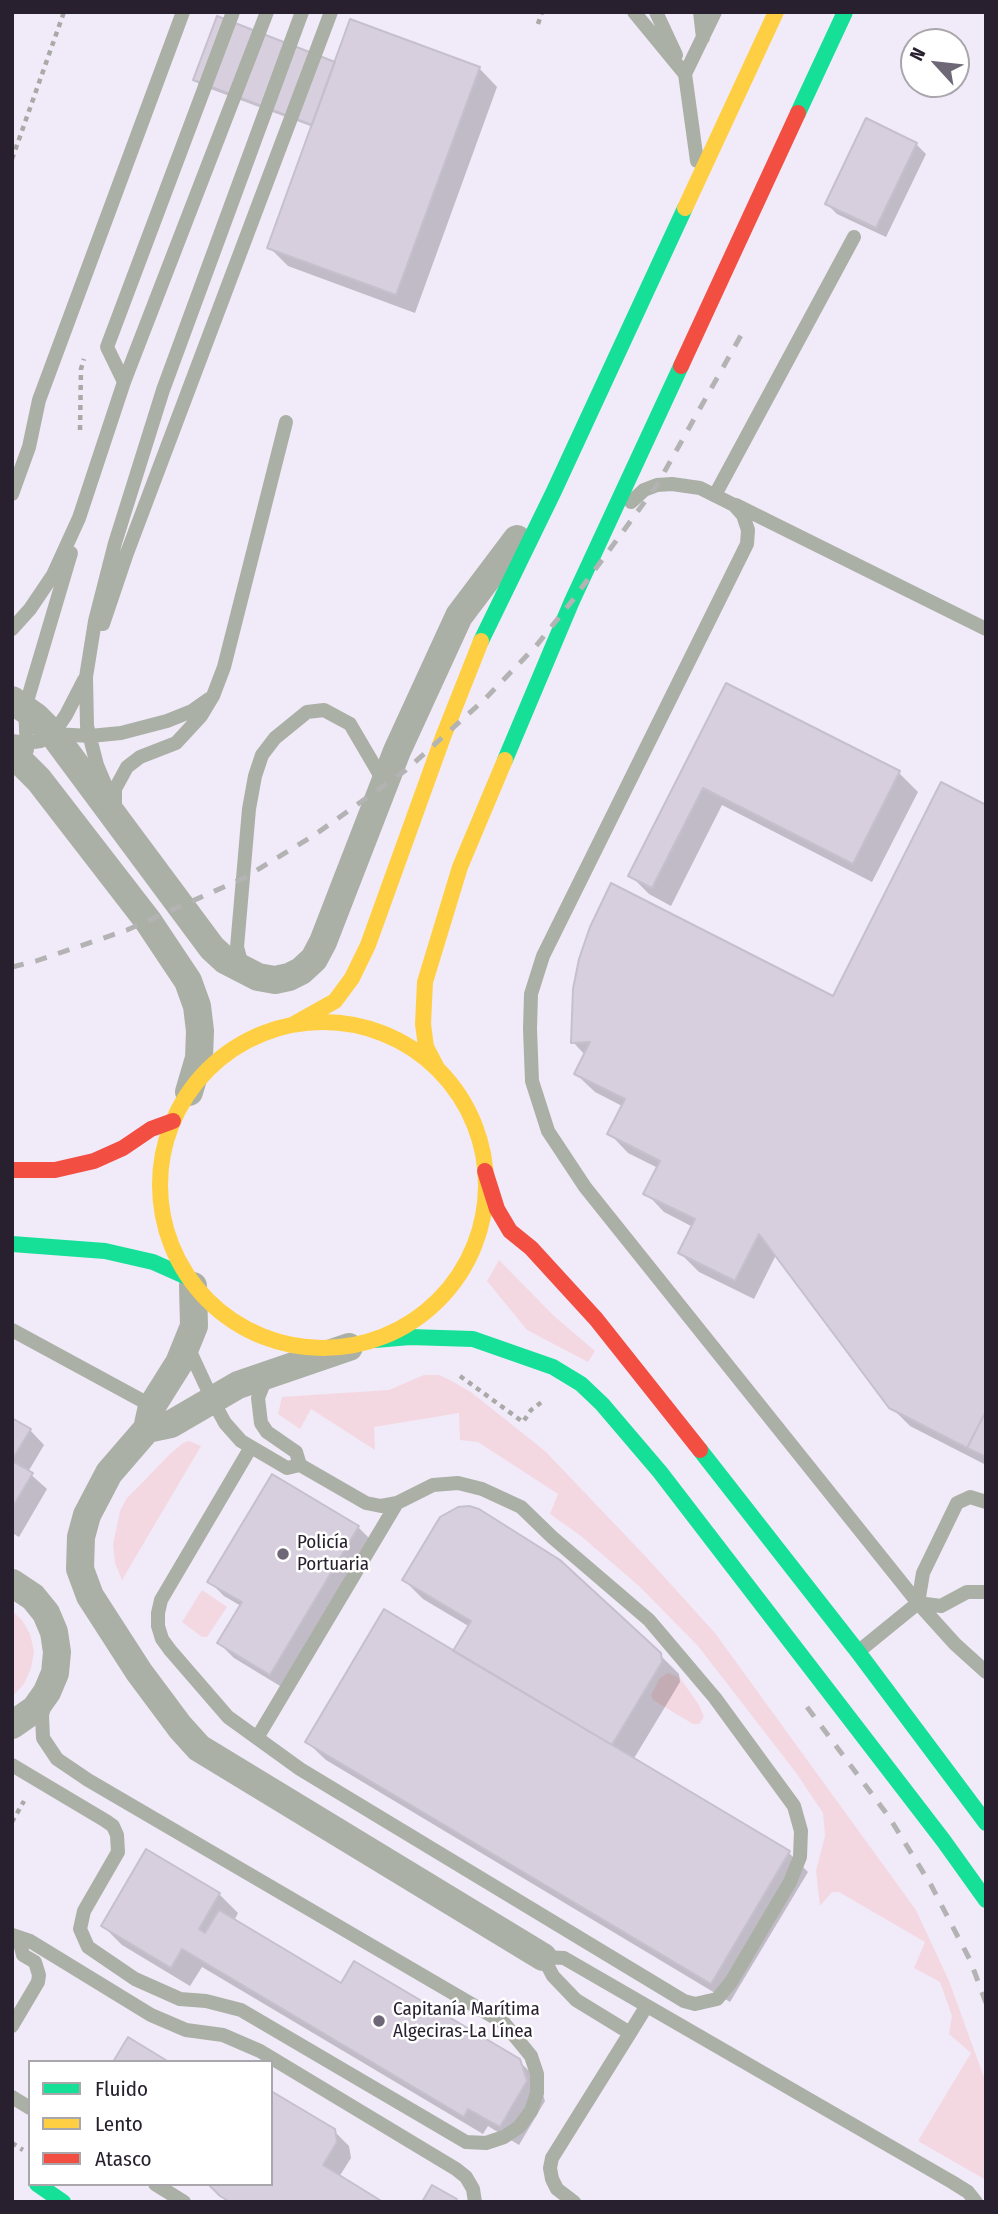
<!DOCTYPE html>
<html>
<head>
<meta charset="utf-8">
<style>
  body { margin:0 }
  #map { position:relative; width:998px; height:2214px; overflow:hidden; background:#f1eaf8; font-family:"Fira Sans Condensed",sans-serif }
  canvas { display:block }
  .frame { position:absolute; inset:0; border:14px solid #28202f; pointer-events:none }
  .legend { position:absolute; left:28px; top:2060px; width:245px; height:126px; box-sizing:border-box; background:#fff; border:2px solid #a9a6ac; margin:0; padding:9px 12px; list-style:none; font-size:21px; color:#28202f }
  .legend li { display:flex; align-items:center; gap:14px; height:35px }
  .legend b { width:35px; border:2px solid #a9a6ac }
  .north { position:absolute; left:900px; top:28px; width:70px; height:70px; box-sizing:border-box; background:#fff; border:2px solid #a9a6ac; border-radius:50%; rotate:297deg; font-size:19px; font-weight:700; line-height:28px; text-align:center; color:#28202f }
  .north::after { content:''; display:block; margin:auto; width:24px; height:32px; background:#6e6775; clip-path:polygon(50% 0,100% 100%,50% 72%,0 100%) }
</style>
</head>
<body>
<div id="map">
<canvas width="998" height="2214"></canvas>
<div class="frame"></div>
<ul class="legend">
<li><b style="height:9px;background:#16e098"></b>Fluido</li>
<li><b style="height:9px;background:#ffcf43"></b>Lento</li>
<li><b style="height:9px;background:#f24e42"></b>Atasco</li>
</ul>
<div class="north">N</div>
</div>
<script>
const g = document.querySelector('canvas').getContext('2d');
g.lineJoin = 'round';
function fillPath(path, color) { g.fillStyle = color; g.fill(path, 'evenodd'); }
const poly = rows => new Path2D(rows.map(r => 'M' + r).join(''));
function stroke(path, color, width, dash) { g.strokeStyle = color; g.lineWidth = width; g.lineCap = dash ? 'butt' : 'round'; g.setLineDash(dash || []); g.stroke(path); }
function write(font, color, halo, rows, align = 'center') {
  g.font = font + ' "Fira Sans Condensed",sans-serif'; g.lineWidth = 5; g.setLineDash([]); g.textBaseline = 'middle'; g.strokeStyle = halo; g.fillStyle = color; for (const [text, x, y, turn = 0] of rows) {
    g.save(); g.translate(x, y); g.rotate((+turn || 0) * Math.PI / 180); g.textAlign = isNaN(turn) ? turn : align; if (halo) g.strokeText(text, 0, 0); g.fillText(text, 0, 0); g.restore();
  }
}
fillPath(poly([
  [499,1260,554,1316,595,1351,588,1362,527,1330,487,1281],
  [424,1375,439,1375,452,1381,472,1393,545,1451,647,1558,715,1633,916,1910,949,1981,985,2080,986,2180,918,2141,971,2053,949,2034,952,2016,940,1982,914,1968,925,1942,839,1892,832,1892,820,1906,816,1871,825,1836,823,1813,797,1774,698,1646,639,1586,581,1536,550,1514,558,1494,478,1442,460,1440,459,1413,374,1427,375,1450,311,1409,300,1429,278,1414,282,1397,389,1390],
  [189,1441,201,1446,122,1580,115,1563,113,1545,120,1511,126,1499,140,1485,169,1455,183,1443],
  [202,1590,227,1607,207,1637,202,1637,182,1622],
  [12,1611,22,1620,30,1634,34,1651,31,1668,24,1684,12,1697],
  [668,1673,680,1678,699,1705,704,1717,699,1724,693,1724,653,1700,651,1695,660,1678]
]), '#f4d8e1');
fillPath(poly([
  [479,68,497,87,415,313,288,266,269,247,313,127,200,85,195,80],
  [916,144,926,154,886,237,837,214,827,204],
  [727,685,899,773,918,792,872,882,722,805,671,906,649,894,630,875],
  [986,807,986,1465,910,1426,890,1406,776,1255,754,1299,699,1272,680,1253,693,1227,664,1212,646,1193,658,1168,628,1153,610,1134,624,1107,595,1092,576,1074,585,1055,573,1042,834,998],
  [12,1420,30,1430,44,1445,28,1472,47,1489,19,1537,12,1533],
  [358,1527,373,1542,285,1689,234,1658,219,1643,241,1606,224,1596,209,1581],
  [404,1580,659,1654,679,1674,680,1682,633,1760,789,1853,808,1872,730,2002,326,1760,307,1742,454,1653,470,1627,423,1599],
  [147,1851,219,1894,238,1913,234,1921,342,1985,519,2061,538,2080,545,2101,519,2145,488,2126,483,2134,202,1967,190,1986,122,1945,103,1926],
  [334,2131,349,2146,351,2158,339,2177,380,2202,228,2202,207,2184,271,2184]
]), '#0003');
const building = poly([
  [217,16,335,62,312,125,193,80,217,16],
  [350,19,480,67,396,295,267,248,350,19],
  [866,118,917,143,876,228,825,204,866,118],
  [726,683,900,771,853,864,703,788,652,888,628,876,726,683],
  [941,782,986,805,986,1411,967,1448,889,1408,759,1234,735,1281,678,1253,695,1219,643,1194,660,1161,607,1134,625,1099,574,1074,590,1042,571,1043,573,989,579,959,590,927,611,883,833,996,941,782],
  [986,1411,986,1457,967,1448,986,1411],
  [12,1418,31,1429,12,1460,12,1418],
  [12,1461,33,1473,12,1508,12,1461],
  [272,1474,359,1526,270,1675,217,1643,242,1602,207,1582,272,1474],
  [469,1506,479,1509,560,1560,661,1653,662,1662,612,1745,453,1651,471,1621,402,1580,440,1517,458,1507,469,1506],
  [384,1609,790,1851,711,1984,305,1742,384,1609],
  [146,1849,220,1893,199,1929,205,1933,219,1910,341,1983,354,1961,520,2059,527,2081,500,2127,468,2109,464,2117,182,1949,171,1968,101,1926,146,1849],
  [128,2037,169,2062,113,2062,128,2037],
  [271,2091,335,2129,337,2142,323,2165,383,2202,230,2202,220,2196,208,2184,271,2184,271,2091],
  [432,2185,457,2199,455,2202,422,2202,432,2185]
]);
fillPath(building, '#d7cfde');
stroke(building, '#c6bfcd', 2);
stroke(poly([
  [538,24,542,12],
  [12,159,64,12],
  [80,430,81,369,84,359],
  [460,1376,523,1422,531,1410,543,1401],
  [12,1822,24,1801],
  [12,2143,23,2150]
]), '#a9aaa7', 4.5, [5, 5]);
stroke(poly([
  [634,12,685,74],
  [656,12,676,55],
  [700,12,703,38],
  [697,161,685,74,715,12],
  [124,382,107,347,233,12],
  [12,494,29,447,39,400,183,12],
  [715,495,854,237],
  [631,502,644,490,657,485,672,484,700,488,734,505,743,515,748,530,747,544,543,956,531,994,530,1029,532,1081,548,1131,585,1187,918,1603,955,1644,986,1672],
  [736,505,986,629],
  [103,624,127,553,331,12],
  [12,629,30,609,53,575,79,518,124,382,267,12],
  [55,734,90,736,121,733,167,721,192,711,209,699],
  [12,741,26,743,41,741,53,734,66,715,84,680],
  [27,750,25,708,71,553],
  [108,791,97,765,87,726,86,677,95,621,115,543,163,390,302,12],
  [115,803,115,789,127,767,140,757,176,743,201,716,213,696,224,667,286,422],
  [243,969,237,947,249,809,255,776,262,755,275,738,307,712,324,710,350,724,384,782],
  [12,1330,152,1406],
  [187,1345,212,1399,225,1423,241,1441,287,1468,300,1465,296,1452,267,1432,261,1423,258,1398,266,1378],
  [251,1447,161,1600,158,1613,158,1626,162,1639,170,1650,228,1717,300,1769,684,2001,695,2004,717,1999,731,1982,790,1882,800,1857,801,1831,794,1806,715,1698,649,1620,552,1537,521,1507,482,1489,458,1483,433,1485,397,1503,381,1506,366,1503,300,1465],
  [918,1603,941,1606,967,1592,986,1592],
  [859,1651,918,1603,923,1573,957,1503,970,1497,986,1502],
  [257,1738,397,1503],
  [12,1765,106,1821,113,1826,117,1835,118,1852,84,1911,80,1929,88,1947,135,1979,180,1999,206,2001,241,2010,466,2142,486,2143,504,2137,519,2127,531,2111,537,2093,537,2074,531,2056,504,2023,88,1780,57,1759,43,1738,42,1715,45,1703],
  [12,1935,30,1941,151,2015,186,2030,223,2035,260,2051,456,2169,466,2177,473,2189,475,2202],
  [12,2026,38,1982,39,1975,35,1962,23,1955,19,1939],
  [630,2033,646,2007],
  [12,2097,30,2108],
  [155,2184,184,2202],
  [574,2202,557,2189,552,2179,550,2168,552,2158,630,2033,576,2000,553,1976,543,1957,564,1958,952,2182,968,2192,976,2202]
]), '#abb0a6', 14);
stroke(poly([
  [12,700,36,717,53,734,212,948,225,960,258,977,275,980,289,977,301,971,314,959,323,942,397,751,459,616,517,539],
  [12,753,39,780,148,921,188,981,197,1006,200,1031,199,1058,189,1092],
  [193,1286,194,1326,179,1363,152,1406,147,1429,109,1473,87,1515,81,1537,80,1569,90,1596,139,1672,180,1727,199,1748,543,1957],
  [147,1429,171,1424,238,1385,349,1347],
  [12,1583,33,1597,46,1613,54,1632,57,1652,55,1673,47,1692,35,1709,12,1725]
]), '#abb0a6', 28);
stroke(poly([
  [798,113,845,12],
  [481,641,554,491,685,208],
  [505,760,572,601,681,366],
  [12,1244,105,1251,153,1262,189,1278],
  [375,1340,410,1337,473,1339,553,1367,581,1384,602,1404,660,1472,943,1840,986,1900],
  [700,1450,858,1652,986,1823],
  [37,2184,63,2202]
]), '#16e098', 16);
stroke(poly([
  [685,208,776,12],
  '160 1185a163 163 0 1 1 326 0a163 163 0 1 1-326 0Z',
  [294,1024,335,1001,352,978,368,945,443,737,481,641],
  [437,1068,426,1047,423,1024,425,982,460,867,505,760]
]), '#ffcf43', 16);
stroke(poly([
  [681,366,798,113],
  [12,1170,55,1170,94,1161,123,1148,151,1129,173,1121],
  [485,1171,497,1209,510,1231,531,1248,596,1319,700,1450]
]), '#f24e42', 16);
stroke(poly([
  [12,967,36,961,127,930,244,878,313,836,406,770,484,700,536,646,572,601,657,485,744,330],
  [807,1707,889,1817,931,1885,970,1960,986,2003]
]), '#b3b3b3', 5, [12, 12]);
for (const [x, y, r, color] of [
  [283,1554,7,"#6e6775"],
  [379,2021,7,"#6e6775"]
]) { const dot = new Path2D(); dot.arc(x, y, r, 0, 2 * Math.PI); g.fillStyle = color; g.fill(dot); stroke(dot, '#fff', 2.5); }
write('19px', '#28202f', '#fff', [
  ["Policía",297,1543],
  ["Portuaria",297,1565],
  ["Capitanía Marítima",393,2010],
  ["Algeciras-La Línea",393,2032]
], 'left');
</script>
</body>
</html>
